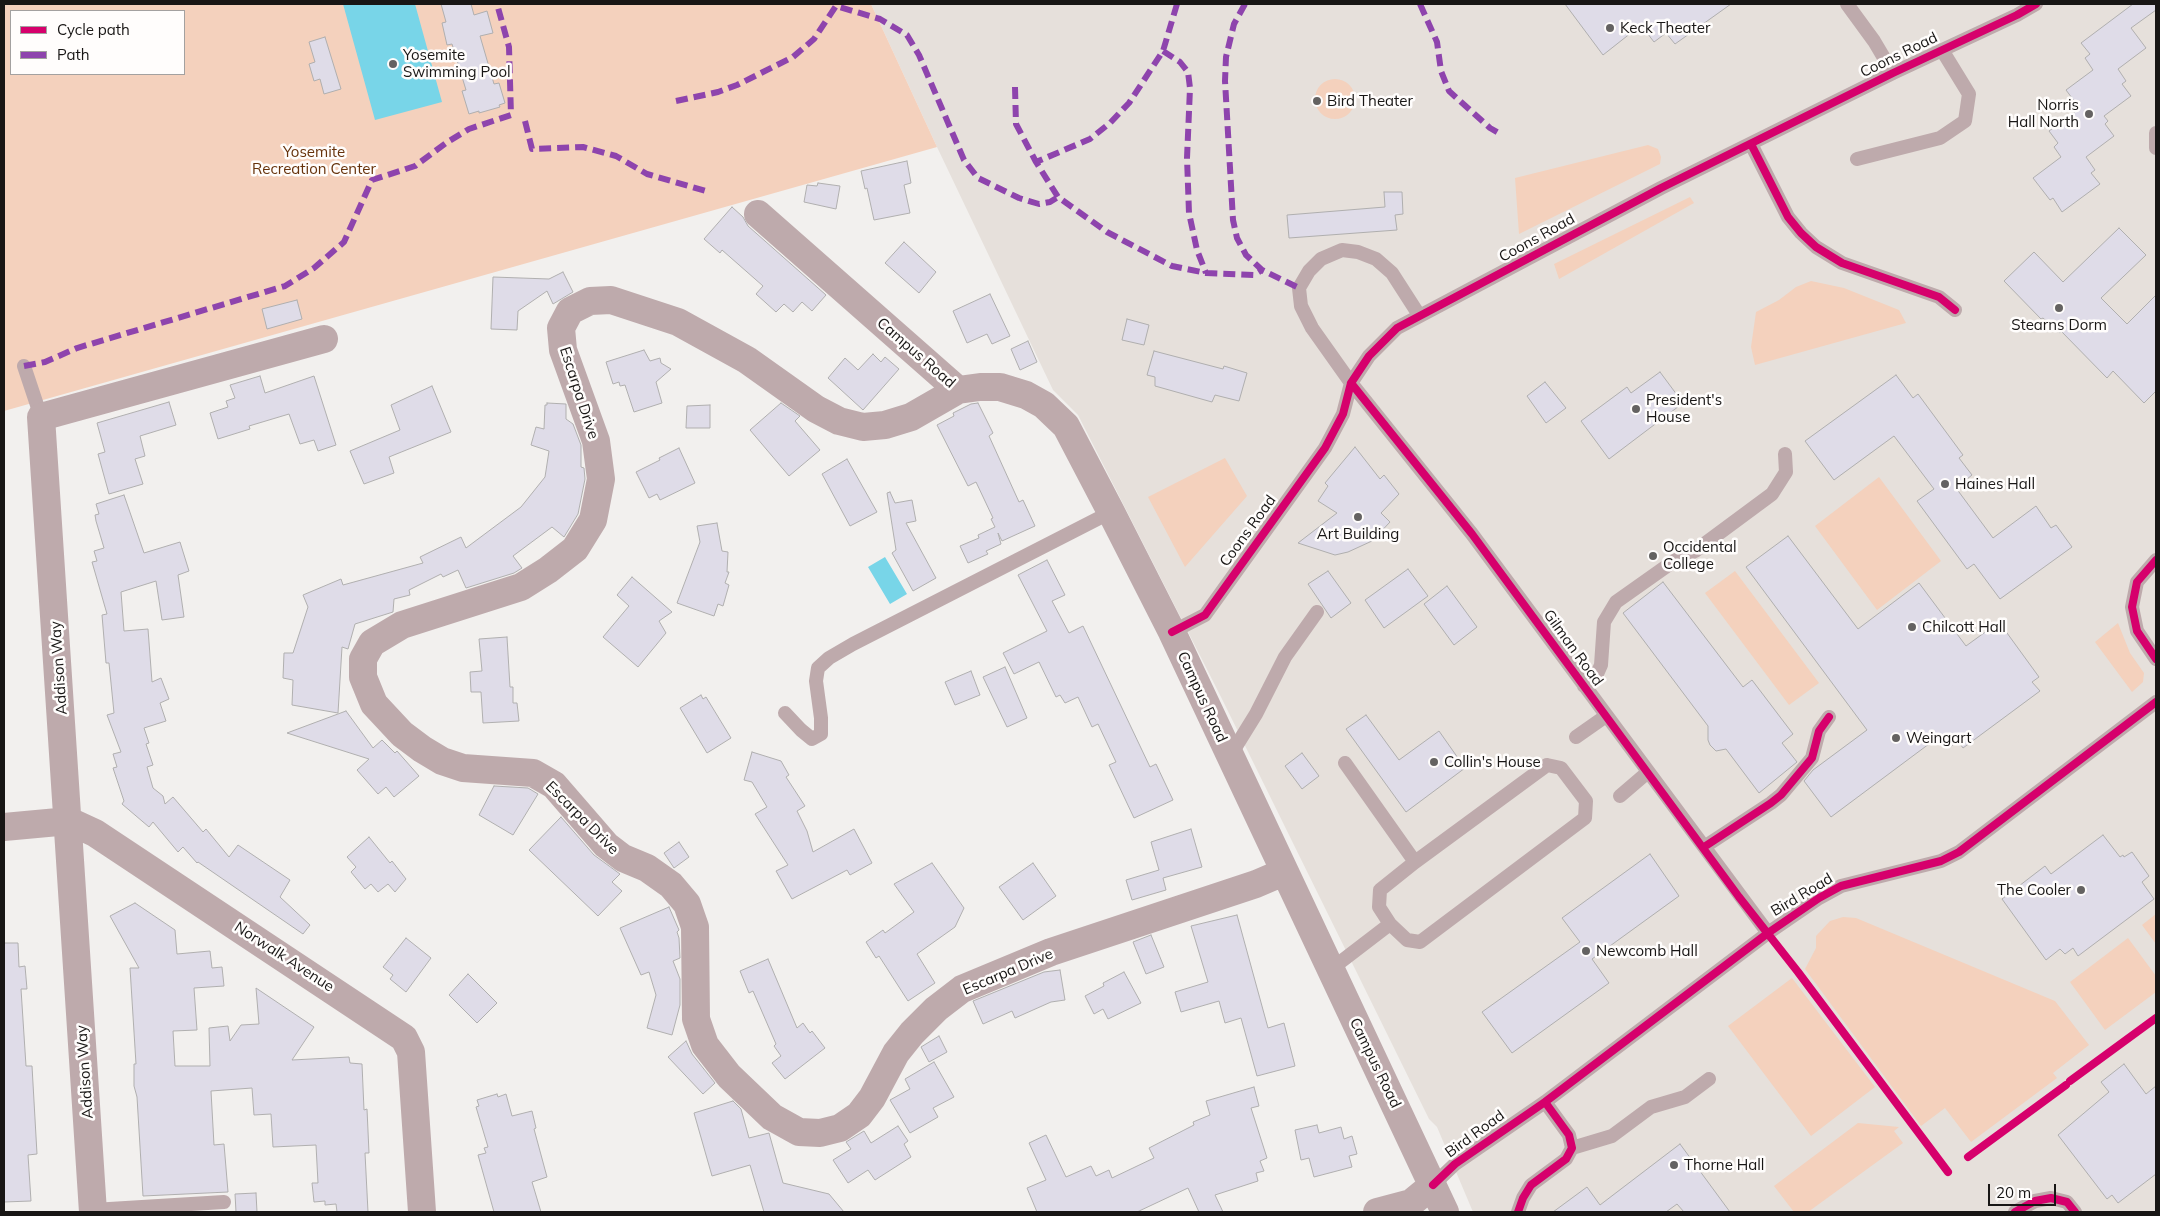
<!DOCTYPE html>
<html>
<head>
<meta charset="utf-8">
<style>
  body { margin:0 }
  #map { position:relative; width:2160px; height:1216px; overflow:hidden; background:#f2f0ee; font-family:Mulish,sans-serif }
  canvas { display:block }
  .frame { position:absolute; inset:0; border:5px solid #181615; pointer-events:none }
  .legend { position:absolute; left:10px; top:10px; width:175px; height:65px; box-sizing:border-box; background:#fffdfc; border:1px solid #a3a1a0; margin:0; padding:6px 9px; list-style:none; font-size:15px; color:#181615 }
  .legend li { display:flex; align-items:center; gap:10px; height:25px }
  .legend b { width:25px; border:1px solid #a3a1a0 }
  .scale { position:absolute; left:1988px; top:1184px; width:68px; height:22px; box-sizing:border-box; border:2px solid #181615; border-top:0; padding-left:6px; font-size:15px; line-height:18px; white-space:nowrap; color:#181615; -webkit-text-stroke:4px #fffdfc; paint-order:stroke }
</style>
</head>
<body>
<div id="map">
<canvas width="2160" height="1216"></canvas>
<div class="frame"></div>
<ul class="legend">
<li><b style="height:6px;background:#d6006c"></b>Cycle path</li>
<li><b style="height:6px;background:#8e44ad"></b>Path</li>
</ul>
<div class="scale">20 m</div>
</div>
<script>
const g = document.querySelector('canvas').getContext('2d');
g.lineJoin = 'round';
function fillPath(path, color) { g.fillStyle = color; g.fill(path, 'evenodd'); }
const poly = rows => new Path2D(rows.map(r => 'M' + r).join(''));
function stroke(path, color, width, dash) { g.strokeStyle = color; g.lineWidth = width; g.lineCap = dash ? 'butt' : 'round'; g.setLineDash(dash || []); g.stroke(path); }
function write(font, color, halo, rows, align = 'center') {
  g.font = font + ' Mulish,sans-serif'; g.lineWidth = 5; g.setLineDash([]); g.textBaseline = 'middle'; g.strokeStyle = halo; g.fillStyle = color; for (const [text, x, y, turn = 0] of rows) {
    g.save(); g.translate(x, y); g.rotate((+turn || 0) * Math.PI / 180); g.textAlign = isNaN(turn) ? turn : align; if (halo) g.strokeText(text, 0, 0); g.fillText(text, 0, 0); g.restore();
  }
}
fillPath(poly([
  [871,4,2156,4,2156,1212,1473,1212,1437,1127,1429,1119,1221,697,1078,415,1053,390,937,147]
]), '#e6e0db');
fillPath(poly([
  [4,4,871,4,937,147,4,411],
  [11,11,184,11,184,74,11,74],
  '1315 99a20 20 0 1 1 40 0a20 20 0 1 1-40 0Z',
  [1648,145,1658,149,1661,157,1660,164,1519,234,1515,178],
  [1690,197,1694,203,1559,279,1554,264],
  [1811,281,1844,288,1899,310,1906,323,1755,365,1751,347,1756,312,1779,300,1796,287],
  [1225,458,1247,496,1185,567,1148,497],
  [1879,477,1941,561,1877,610,1815,526],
  [1735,571,1819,683,1789,705,1705,593],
  [2118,623,2130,653,2144,673,2143,682,2132,692,2095,642],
  [2156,914,2156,944,2142,925],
  [1843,917,1856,918,2055,1001,2089,1045,2053,1073,2057,1078,1971,1142,1945,1108,1921,1126,1805,969,1816,948,1816,936,1830,921],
  [2128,938,2156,976,2156,992,2105,1030,2070,982],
  [1792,978,1875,1087,1811,1136,1728,1026],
  [1858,1123,1899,1127,1894,1131,1903,1143,1808,1212,1794,1212,1774,1186]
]), '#f4d1bd');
fillPath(poly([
  [343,4,415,4,442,102,375,120],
  [885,557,907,594,890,604,868,567]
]), '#78d5e8');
const building = poly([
  [441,4,471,4,474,15,487,11,493,33,480,36,494,84,499,83,505,103,499,105,500,107,479,113,479,111,469,114,462,91,466,90,452,44,447,45,442,23,446,22,441,4],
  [1565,4,1731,4,1675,44,1666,33,1654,42,1641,25,1603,55,1565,4],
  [2133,4,2156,4,2156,10,2131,28,2146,48,2118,69,2126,81,2122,84,2131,96,2104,116,2108,121,2105,124,2114,136,2086,157,2095,170,2091,173,2100,184,2062,212,2053,198,2050,200,2033,178,2061,157,2054,147,2058,143,2049,131,2075,112,2070,106,2075,102,2066,90,2093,70,2085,58,2090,54,2081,43,2133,4],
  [325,37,341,89,324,94,320,79,314,81,309,64,315,62,309,42,325,37],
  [907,161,911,183,904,185,910,213,874,220,867,188,865,189,861,171,907,161],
  [818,183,840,186,836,209,804,202,807,185,817,186,818,183],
  [1384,192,1402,192,1403,214,1395,215,1397,230,1289,238,1287,215,1385,207,1384,192],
  [732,207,743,217,748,226,826,295,812,311,802,302,793,312,784,304,776,312,756,294,763,286,722,250,720,253,704,239,732,207],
  [2119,228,2146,255,2101,298,2127,324,2156,295,2156,391,2144,403,2113,371,2107,378,2061,331,2060,333,2043,318,2041,319,2004,281,2034,252,2063,282,2119,228],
  [904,242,936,272,919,293,885,263,904,242],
  [563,272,573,292,553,304,547,291,518,311,517,330,491,329,493,277,549,279,563,272],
  [990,294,1010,336,992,344,987,334,967,343,953,311,990,294],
  [297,300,302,319,267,329,262,309,297,300],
  [1127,319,1149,325,1144,345,1122,340,1127,319],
  [1028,341,1037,362,1020,370,1011,349,1028,341],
  [644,350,650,361,660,358,661,363,671,369,656,382,662,403,634,412,625,385,620,386,619,382,613,384,606,362,644,350],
  [1154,351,1223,369,1224,366,1247,373,1239,401,1215,395,1212,402,1155,386,1155,377,1147,375,1154,351],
  [873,354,881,362,885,357,899,369,863,410,828,378,845,358,858,370,873,354],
  [1660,372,1683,403,1609,459,1581,421,1627,387,1631,393,1660,372],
  [1896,375,1913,398,1918,394,1963,455,1959,458,1972,475,1956,488,1993,538,2036,506,2051,528,2056,525,2072,547,2000,599,1974,564,1967,569,1917,501,1934,489,1894,436,1834,480,1805,441,1896,375],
  [260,376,265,393,314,376,336,445,318,451,314,440,300,444,289,414,249,426,250,429,218,439,210,413,228,407,226,401,235,398,230,385,260,376],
  [1545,382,1566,408,1546,423,1527,396,1545,382],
  [432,386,451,432,389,457,394,473,364,484,350,451,400,430,391,405,432,386],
  [169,402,176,425,140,436,145,456,135,459,143,484,109,494,98,454,105,452,97,423,169,402],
  [547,403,566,404,566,419,573,424,581,445,581,467,584,468,585,479,578,514,564,537,552,527,513,556,522,568,514,573,466,588,458,570,443,577,441,574,409,590,410,595,394,599,393,612,355,624,348,649,342,647,338,713,292,705,293,680,283,678,284,653,293,653,308,607,303,595,341,579,343,585,423,563,420,557,461,537,466,548,521,507,545,477,549,451,531,445,536,427,544,429,545,405,547,405,547,403],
  [781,403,800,416,795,421,820,450,789,476,750,430,781,403],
  [978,403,993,433,989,436,1019,502,1023,500,1035,526,1002,541,998,533,1001,544,986,551,988,554,968,563,960,546,979,538,978,535,995,527,991,519,993,518,976,482,968,486,937,425,954,416,953,413,971,404,978,403],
  [710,405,710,428,686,428,687,406,710,405],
  [1355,447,1380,479,1384,475,1399,494,1381,513,1390,522,1372,541,1348,552,1335,555,1298,543,1337,513,1318,501,1328,486,1325,483,1355,447],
  [679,448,695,483,660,500,657,494,649,498,636,472,660,460,659,458,679,448],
  [847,459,877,512,850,526,822,474,847,459],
  [890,492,895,503,912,500,916,521,906,523,936,578,913,591,892,553,896,550,887,493,890,492],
  [124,495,144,553,180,542,189,571,178,575,184,617,162,620,156,581,121,592,124,631,148,629,152,682,161,678,169,699,160,703,166,721,144,728,149,743,146,744,153,765,147,767,153,788,163,796,165,804,173,797,203,832,206,829,229,857,238,845,290,880,280,897,310,925,303,934,198,862,197,863,183,847,178,852,153,822,149,827,122,804,124,801,113,768,117,767,113,754,121,752,107,715,114,713,109,663,106,663,102,615,107,614,92,562,97,561,94,551,104,548,96,521,95,515,99,514,96,504,124,495],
  [717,523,722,551,728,552,727,572,729,572,725,583,729,585,723,606,718,604,714,616,677,603,700,542,697,526,717,523],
  [1788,536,1858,629,1919,583,1966,646,1999,622,2039,677,2032,682,2040,691,1963,748,1958,741,1950,747,1941,735,1831,817,1804,781,1813,770,1867,730,1746,567,1788,536],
  [1047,560,1065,595,1052,601,1069,633,1083,626,1150,767,1156,764,1173,800,1134,818,1109,765,1116,762,1098,724,1092,727,1078,697,1065,703,1060,695,1056,697,1039,662,1014,674,1003,653,1047,631,1018,575,1047,560],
  [1408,569,1428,596,1384,628,1365,600,1408,569],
  [1328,571,1351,603,1331,618,1308,584,1328,571],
  [632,577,672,612,659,621,666,633,638,667,603,637,629,606,617,595,632,577],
  [1663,582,1743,687,1752,680,1793,734,1782,743,1797,762,1759,793,1726,749,1716,751,1710,745,1708,740,1708,726,1623,613,1663,582],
  [1447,586,1477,627,1454,645,1424,604,1447,586],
  [507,637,510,687,513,687,513,703,517,703,519,721,483,723,481,692,471,692,470,672,482,671,479,639,507,637],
  [1005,667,1027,718,1007,727,983,677,1005,667],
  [971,671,980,695,955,705,945,682,971,671],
  [701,695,703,699,706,697,731,738,707,753,680,708,701,695],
  [346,711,373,748,382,740,395,753,397,751,419,776,394,797,386,787,378,794,357,770,369,759,287,733,346,711],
  [1366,715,1399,760,1439,731,1465,768,1406,812,1346,729,1366,715],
  [752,752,781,761,789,775,786,777,805,806,797,811,807,831,813,852,854,829,872,863,850,875,847,870,792,899,776,871,788,865,755,814,767,807,752,782,744,780,752,752],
  [1302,753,1319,776,1302,789,1285,766,1302,753],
  [494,786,528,788,538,794,513,835,479,815,494,786],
  [561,817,594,855,620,874,612,882,622,891,598,916,529,850,561,817],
  [1191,829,1202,867,1163,878,1166,890,1132,900,1126,880,1159,870,1151,842,1191,829],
  [2103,835,2120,857,2123,855,2124,857,2132,852,2149,876,2142,882,2154,899,2078,956,2073,948,2065,954,2060,949,2046,960,2002,899,2045,866,2051,874,2103,835],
  [369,837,390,863,392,861,406,879,395,892,388,884,378,892,371,884,365,889,351,872,356,867,347,857,369,837],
  [679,842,689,857,674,868,664,853,679,842],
  [1650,854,1679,896,1592,959,1609,983,1512,1053,1482,1012,1580,942,1562,918,1650,854],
  [932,863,964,908,955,927,917,954,935,983,908,1001,879,956,876,958,866,942,883,930,885,933,914,912,894,884,932,863],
  [1033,863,1056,896,1023,920,999,887,1033,863],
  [135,903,175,930,177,954,210,951,212,968,222,967,224,986,194,988,197,1030,173,1031,175,1066,210,1066,209,1028,228,1026,230,1041,241,1025,259,1024,256,988,314,1027,292,1060,349,1057,350,1063,362,1064,364,1110,367,1109,369,1153,365,1153,368,1212,337,1212,336,1204,325,1205,325,1201,314,1202,312,1183,318,1183,316,1145,273,1147,271,1114,254,1115,252,1088,211,1091,214,1145,224,1144,228,1192,143,1196,137,1097,134,1086,134,1064,136,1064,130,968,139,968,110,916,135,903],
  [669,907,679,930,677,932,679,938,680,958,673,961,680,979,680,1005,672,1035,647,1028,656,995,649,972,641,975,620,928,669,907],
  [1237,915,1268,1028,1284,1023,1295,1066,1257,1076,1241,1018,1225,1023,1219,1001,1181,1012,1175,992,1208,982,1191,926,1237,915],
  [1151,935,1164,967,1146,974,1133,942,1151,935],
  [406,938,431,958,406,992,390,979,393,975,383,967,406,938],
  [4,943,18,943,19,967,25,966,27,989,21,989,26,1066,32,1066,37,1154,28,1155,31,1201,4,1202,4,943],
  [768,959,797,1028,803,1023,810,1033,812,1031,825,1048,785,1079,772,1063,781,1056,774,1046,776,1044,753,991,749,993,740,971,768,959],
  [1060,970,1065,1000,1051,1002,1015,1018,1012,1011,983,1024,973,1001,1044,972,1060,970],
  [1124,972,1141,1003,1108,1019,1103,1009,1094,1014,1085,996,1104,986,1103,983,1124,972],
  [468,974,497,1003,477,1023,449,995,468,974],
  [939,1036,947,1052,929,1062,921,1047,939,1036],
  [686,1041,692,1054,715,1083,703,1094,668,1057,686,1041],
  [934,1062,954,1097,933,1108,938,1117,910,1133,890,1100,910,1089,905,1079,934,1062],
  [2124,1064,2146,1094,2156,1086,2156,1174,2118,1203,2112,1195,2107,1199,2058,1135,2109,1092,2101,1082,2124,1064],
  [1254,1087,1259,1106,1251,1108,1267,1158,1260,1161,1264,1171,1256,1173,1258,1181,1215,1195,1223,1212,1199,1212,1188,1188,1137,1212,1037,1212,1027,1188,1046,1180,1029,1143,1046,1135,1066,1177,1091,1166,1096,1176,1109,1170,1112,1178,1154,1158,1149,1148,1194,1125,1193,1122,1210,1115,1206,1101,1254,1087],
  [497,1094,498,1097,506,1094,512,1116,532,1111,536,1128,534,1129,547,1177,532,1182,541,1212,494,1212,478,1155,486,1153,484,1148,488,1147,476,1107,479,1106,477,1100,497,1094],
  [733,1101,741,1109,749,1138,769,1133,783,1183,829,1194,844,1212,764,1212,750,1165,712,1176,694,1113,733,1101],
  [1317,1125,1319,1133,1341,1127,1344,1139,1352,1136,1357,1154,1349,1156,1352,1167,1314,1177,1309,1158,1301,1160,1295,1130,1317,1125],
  [898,1126,908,1141,904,1144,911,1157,875,1180,868,1170,848,1183,833,1160,851,1149,846,1142,864,1131,871,1143,898,1126],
  [1680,1144,1730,1212,1684,1212,1677,1204,1666,1212,1553,1212,1587,1187,1600,1205,1680,1144],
  [256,1193,257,1212,236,1212,235,1194,256,1193]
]);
fillPath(building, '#dfdce8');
stroke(building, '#b0afaf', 1);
stroke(poly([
  [1847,4,1874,41,1893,73],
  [2156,133,2156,148],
  [1751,144,1788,217,1801,233,1816,247,1842,263,1939,297,1955,310],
  [1857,159,1940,138,1965,121,1969,94,1942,50],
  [1419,315,1392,273,1376,259,1358,252,1342,250,1321,259,1309,271,1299,288,1301,306,1312,328,1351,383,1472,534,1768,933],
  [24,366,41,417],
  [2156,560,2137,582,2132,607,2137,631,2156,659],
  [1172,632,1205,615,1325,448,1343,414,1351,383,1369,356,1397,328,1661,188,1893,73,2017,15,2036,4],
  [1584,686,1597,674,1601,665,1604,622,1616,602,1674,561,1695,551,1772,494,1786,472,1785,454],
  [785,713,801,730,812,739,821,734,821,718,816,681,818,668,829,658,853,644,1111,512],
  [1576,737,1606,716],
  [1230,756,1256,714,1285,657,1317,612],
  [1345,763,1415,862],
  [1547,765,1561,768,1586,801,1585,818,1420,942,1407,940,1390,924,1379,907,1380,890,1415,862,1547,765],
  [1620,796,1648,772],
  [1704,847,1771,803,1781,795,1812,758,1819,731,1829,717],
  [1330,970,1390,924],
  [1572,1148,1612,1136,1651,1107,1685,1097,1709,1079],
  [1433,1185,1455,1164,1545,1102,1768,933,1819,898,1841,886,1941,861,1959,852,2156,702],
  [93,1210,224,1202],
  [1518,1212,1523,1198,1531,1185,1566,1159,1572,1148,1569,1135,1545,1102],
  [2015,1212,2035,1201,2051,1198,2067,1202,2075,1212]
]), '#beaaac', 14);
stroke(poly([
  [758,214,958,390],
  [4,827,69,821,95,833,404,1038,411,1052,422,1212],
  [1284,872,1256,884,1051,952,962,989,936,1009,912,1033,896,1053,872,1098,859,1115,840,1128,820,1133,799,1132,772,1117,729,1076,705,1045,696,1019,695,927,687,904,671,885,647,868,623,858,606,845,554,785,533,773,463,768,442,761,422,749,402,734,374,704,363,677,363,659,372,643,402,625,521,587,548,570,575,549,593,520,601,479,596,441,563,350,561,328,570,311,590,301,611,300,678,322,747,360,816,409,839,421,863,427,885,425,911,417,958,390,980,387,1000,387,1026,395,1044,405,1066,426,1111,512,1172,632,1445,1212],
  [93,1212,41,417,324,339],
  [1377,1212,1411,1203,1433,1185]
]), '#beaaac', 28);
stroke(poly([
  [1177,4,1163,51,1129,103,1110,123,1090,139,1036,162,1058,197,1107,232,1172,266,1206,273,1254,275,1262,270],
  [1245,4,1234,24,1226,57,1225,81,1233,220,1237,238,1246,255,1262,270,1299,288],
  [1420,4,1437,42,1441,71,1449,91,1490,128,1502,135],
  [1163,51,1180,62,1188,72,1190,88,1187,158,1189,213,1197,250,1206,273],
  [1015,87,1016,124,1036,162],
  [676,101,718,92,737,85,793,57,814,39,836,6,880,19,907,35,919,55,964,160,978,178,1019,198,1039,204,1050,202,1058,197],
  [525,121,532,149,583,147,616,156,647,174,706,191],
  [24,366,45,362,77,348,285,286,314,268,344,242,372,180,415,166,446,143,469,129,511,115,509,47,497,4]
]), '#8e44ad', 6, [12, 6]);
stroke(poly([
  [1751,144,1788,217,1801,233,1816,247,1842,263,1939,297,1955,310],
  [1351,383,1472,534,1739,897,1798,972,1948,1172],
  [2156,560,2137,582,2132,607,2137,631,2156,659],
  [1172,632,1205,615,1325,448,1343,414,1351,383,1369,356,1397,328,1661,188,1893,73,2017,15,2036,4],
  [1704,847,1771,803,1781,795,1812,758,1819,731,1829,717],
  [2070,1081,2156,1018],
  [1968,1157,2066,1085],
  [1433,1185,1455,1164,1545,1102,1768,933,1819,898,1841,886,1941,861,1959,852,2156,702],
  [1518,1212,1523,1198,1531,1185,1566,1159,1572,1148,1569,1135,1545,1102],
  [2015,1212,2035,1201,2051,1198,2067,1202,2075,1212]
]), '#d6006c', 8);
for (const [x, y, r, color] of [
  [1610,28,5,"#646261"],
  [393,64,5,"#646261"],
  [1317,101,5,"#646261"],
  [2089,114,5,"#646261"],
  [2059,308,5,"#646261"],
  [1636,409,5,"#646261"],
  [1945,484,5,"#646261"],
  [1358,517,5,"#646261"],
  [1653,556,5,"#646261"],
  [1912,627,5,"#646261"],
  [1896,738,5,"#646261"],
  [1434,762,5,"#646261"],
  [2081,890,5,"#646261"],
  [1586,951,5,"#646261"],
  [1674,1165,5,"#646261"]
]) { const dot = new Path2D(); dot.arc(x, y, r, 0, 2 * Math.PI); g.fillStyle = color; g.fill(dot); stroke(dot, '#fffdfc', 2); }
write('15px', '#181615', '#fffdfc', [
  ["Keck Theater",1620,28],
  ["Yosemite",403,55],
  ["Swimming Pool",403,72],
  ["Bird Theater",1327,101],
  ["Norris",2079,105,"right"],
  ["Hall North",2079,122,"right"],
  ["Stearns Dorm",2059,325,"center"],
  ["President's",1646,400],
  ["House",1646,417],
  ["Haines Hall",1955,484],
  ["Art Building",1358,534,"center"],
  ["Occidental",1663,547],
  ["College",1663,564],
  ["Chilcott Hall",1922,627],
  ["Weingart",1906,738],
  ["Collin's House",1444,762],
  ["The Cooler",2071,890,"right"],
  ["Newcomb Hall",1596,951],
  ["Thorne Hall",1684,1165]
], 'left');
write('15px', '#181615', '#fffdfc', [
  ["Coons Road",1899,55,-26],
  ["Coons Road",1537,238,-29],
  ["Campus Road",916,353,41],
  ["Escarpa Drive",579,393,72],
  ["Coons Road",1248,531,-54],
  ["Gilman Road",1573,648,54],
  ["Addison Way",59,668,-94],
  ["Campus Road",1202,697,65],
  ["Escarpa Drive",582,818,45],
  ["Bird Road",1802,895,-31],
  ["Norwalk Avenue",284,957,33],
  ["Escarpa Drive",1008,972,-23],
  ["Campus Road",1375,1063,64],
  ["Addison Way",85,1072,-94],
  ["Bird Road",1475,1134,-36]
]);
write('15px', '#66320b', '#fffdfc', [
  ["Yosemite",314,152],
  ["Recreation Center",314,169]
]);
</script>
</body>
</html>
